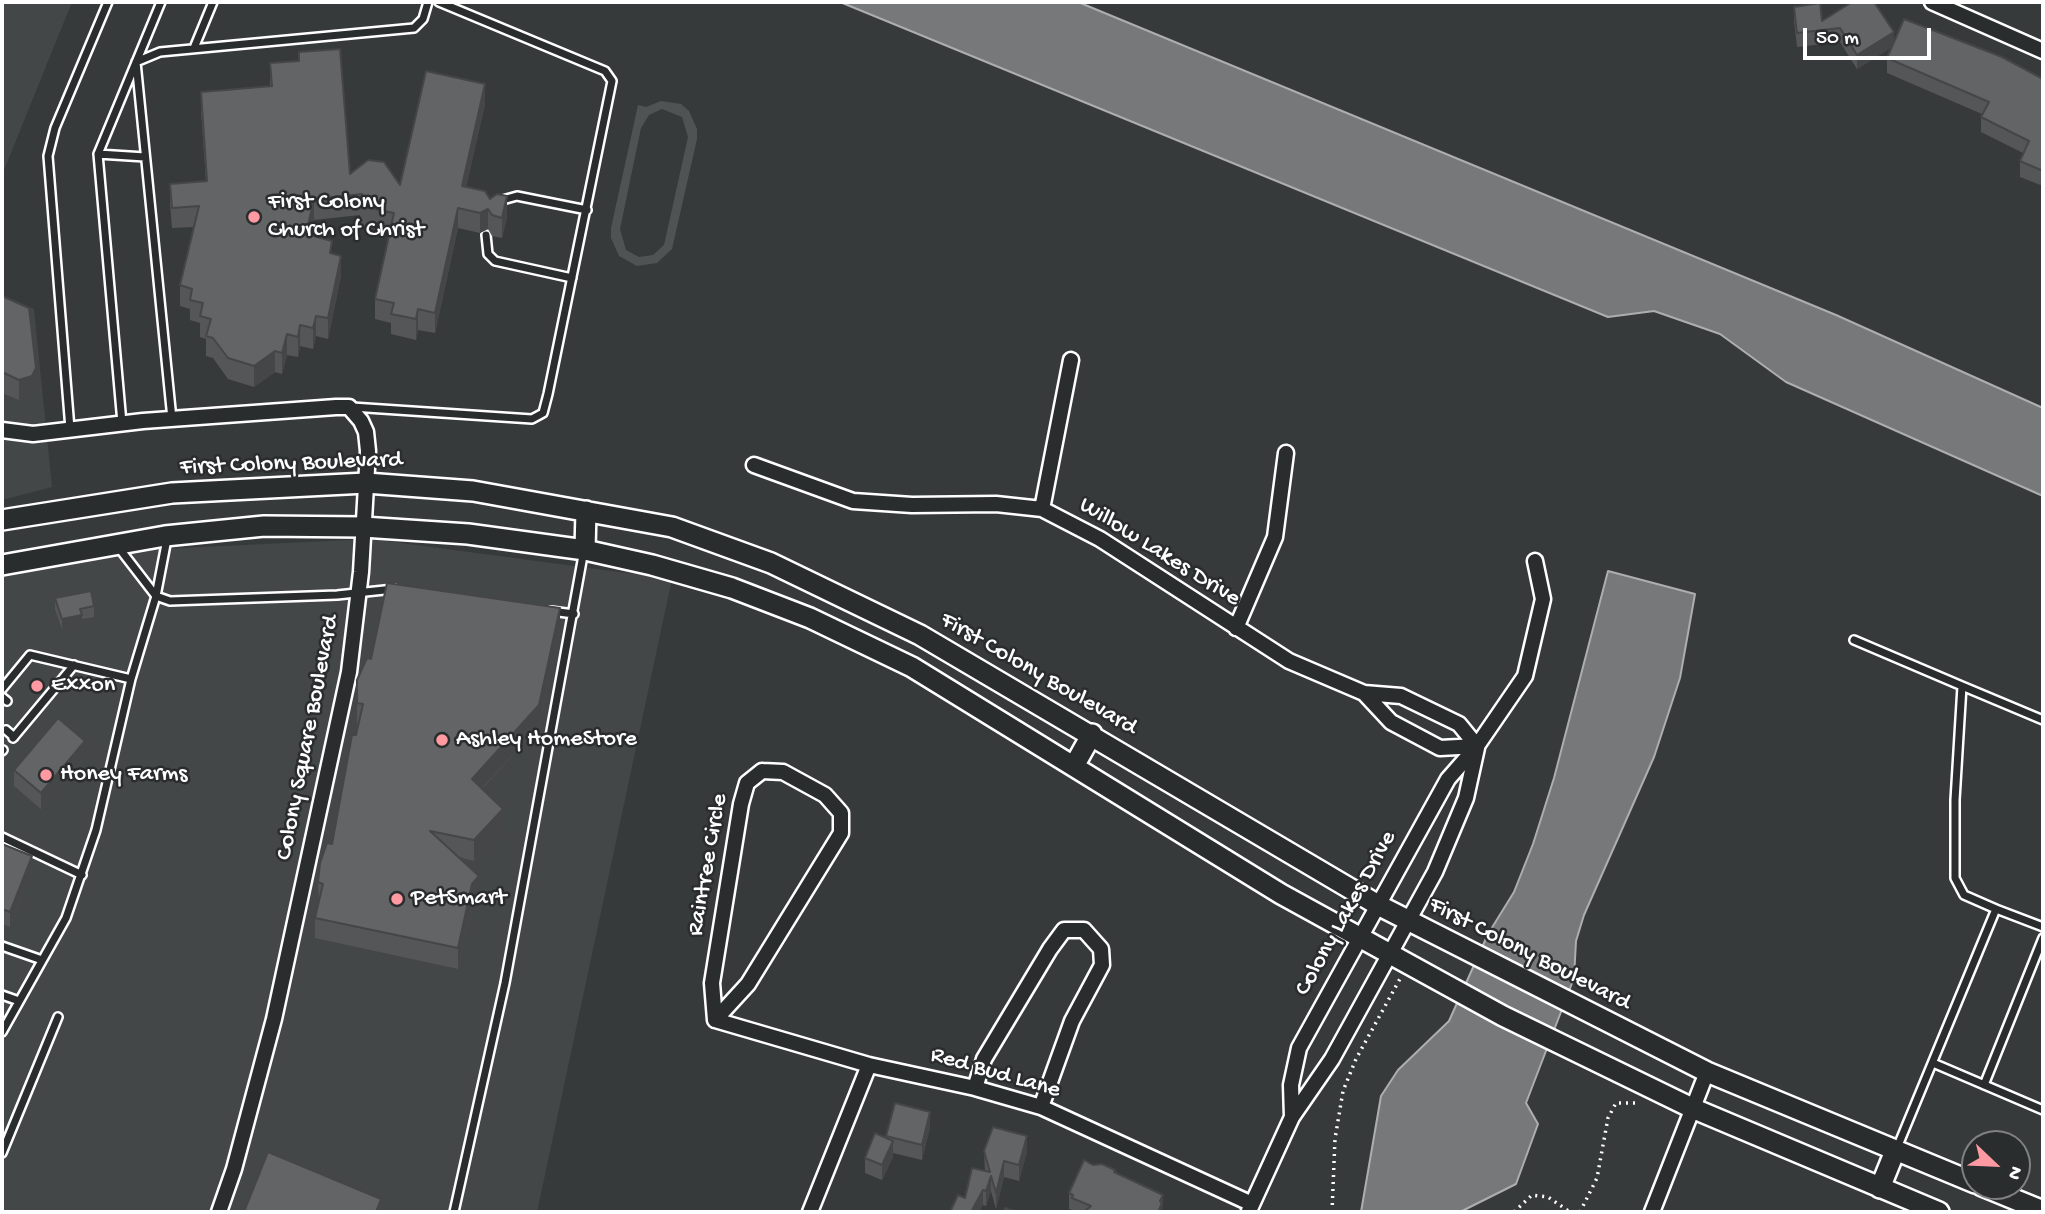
<!DOCTYPE html>
<html>
<head>
<meta charset="utf-8">
<style>
  body { margin:0 }
  #map { position:relative; width:2045px; height:1214px; overflow:hidden; background:#373a3b; font-family:"Gochi Hand",sans-serif }
  canvas { display:block }
  .frame { position:absolute; inset:0; border:4px solid #fff; pointer-events:none }
  .north { position:absolute; left:1961px; top:1130px; width:70px; height:70px; box-sizing:border-box; background:#2a2d2e; border:2px solid #7f8182; border-radius:50%; rotate:113deg; font-size:19px; font-weight:700; line-height:28px; text-align:center; color:#fff }
  .north::after { content:''; display:block; margin:auto; width:24px; height:32px; background:#ff9aa2; clip-path:polygon(50% 0,100% 100%,50% 72%,0 100%) }
  .scale { position:absolute; left:1803px; top:28px; width:128px; height:32px; box-sizing:border-box; border:4px solid #fff; border-top:0; padding-left:9px; font-size:21px; line-height:24px; white-space:nowrap; color:#fff; -webkit-text-stroke:5px #2a2d2e; paint-order:stroke }
</style>
</head>
<body>
<div id="map">
<canvas width="2045" height="1214"></canvas>
<div class="frame"></div>
<div class="north">N</div>
<div class="scale">50 m</div>
</div>
<script>
const g = document.querySelector('canvas').getContext('2d');
g.lineJoin = 'round';
function fillPath(path, color) { g.fillStyle = color; g.fill(path, 'evenodd'); }
const poly = rows => new Path2D(rows.map(r => 'M' + r).join(''));
function stroke(path, color, width, dash) { g.strokeStyle = color; g.lineWidth = width; g.lineCap = dash ? 'butt' : 'round'; g.setLineDash(dash || []); g.stroke(path); }
function write(font, color, halo, rows, align = 'center') {
  g.font = font + ' "Gochi Hand",sans-serif'; g.lineWidth = 5; g.setLineDash([]); g.textBaseline = 'middle'; g.strokeStyle = halo; g.fillStyle = color; for (const [text, x, y, turn = 0] of rows) {
    g.save(); g.translate(x, y); g.rotate((+turn || 0) * Math.PI / 180); g.textAlign = isNaN(turn) ? turn : align; if (halo) g.strokeText(text, 0, 0); g.fillText(text, 0, 0); g.restore();
  }
}
fillPath(poly([
  [2,2,72,2,2,175],
  [2,295,34,309,52,487,2,500],
  [371,539,672,579,537,1212,2,1212,2,576,139,550]
]), '#444748');
fillPath(poly([
  [661,101,681,104,689,111,697,129,697,139,672,249,657,263,637,266,619,256,611,238,611,228,638,105,646,107],
  [662,109,682,117,688,137,664,245,653,255,639,257,626,250,620,229,641,128,649,115]
]), '#505354');
const water = poly([
  [840,2,1078,2,1836,315,2043,408,2043,496,1786,382,1720,334,1654,311,1608,317,840,2],
  [1608,571,1695,594,1680,678,1654,757,1584,915,1576,941,1574,978,1526,1103,1538,1124,1516,1184,1460,1212,1361,1212,1381,1096,1398,1070,1449,1021,1488,934,1514,892,1533,844,1554,778,1608,571]
]);
fillPath(water, '#767879');
stroke(water, '#adaeaf', 2);
const service = poly([
  [194,48,213,2],
  [98,154,145,157],
  [499,201,517,196,587,210],
  [486,235,488,254,495,261,572,278],
  [352,407,532,419,543,413,548,394,612,81,605,71,439,2],
  [172,419,136,62,160,52,414,28,423,19,428,2],
  [122,423,98,154,161,2],
  [70,429,48,156,55,128,108,2],
  [119,548,156,596,170,601,337,595,394,589],
  [551,611,574,614],
  [1854,640,1962,686,1955,800,1955,878,1964,895,1996,909,1897,1148],
  [1962,686,2043,720],
  [2,689,30,655,131,679,156,596,167,539],
  [2,697,7,701],
  [6,730,14,737],
  [13,738,74,665],
  [2,751,3,750],
  [2,837,82,875],
  [1996,909,2043,927],
  [2,946,42,960],
  [2,995,19,1001],
  [2,1032,66,918,96,830,131,679],
  [1933,1063,2043,1110],
  [1984,1085,2043,938],
  [2,1153,58,1017],
  [454,1212,505,983,584,550]
]);
const minor = poly([
  [1932,2,2043,51],
  [2,430,33,434,143,421,336,407,349,407,361,421,366,432,368,451,361,572,349,672,274,1019,234,1169,219,1212],
  [754,465,853,501,912,505,996,504,1042,509,1100,539,1289,661,1364,693,1401,696,1459,724,1477,746],
  [1042,509,1071,360],
  [1236,628,1275,537,1286,453],
  [1364,693,1391,722,1440,748,1477,746],
  [762,771,783,772,825,795,841,813,841,833,748,984,715,1020,712,983,741,804,747,783,762,771],
  [715,1020,869,1065,975,1088,1041,1107,1252,1204],
  [975,1088,984,1059,1050,949,1064,930,1084,930,1101,949,1102,965,1072,1021,1041,1107],
  [1292,1117,1291,1085,1299,1048,1448,779,1477,746,1525,676,1543,599,1535,561],
  [1249,1211,1292,1117,1332,1059,1435,872,1466,798,1477,748],
  [810,1212,869,1065],
  [1652,1212,1707,1072]
]);
const secondary = poly([
  [2,520,172,493,366,483,473,491,672,527,771,563,920,635,1378,905,1707,1072,1975,1183],
  [585,550,586,511],
  [2,565,165,536,264,526,363,527,468,534,585,550,652,565,732,588,810,618,912,667,1281,894,1503,1016,1692,1108,1939,1212],
  [1074,766,1092,734],
  [1982,1186,2043,1211],
  [1880,1188,1895,1151]
]);
stroke(service, '#fff', 12);
stroke(minor, '#fff', 19);
stroke(secondary, '#fff', 24);
stroke(poly([
  [1332,1212,1335,1139,1343,1091,1356,1059,1401,977],
  [1514,1212,1532,1195,1548,1197,1570,1212],
  [1580,1212,1597,1178,1608,1118,1616,1103,1639,1103]
]), '#fff', 3.5, [2, 5]);
stroke(service, '#2a2d2e', 7);
stroke(minor, '#2a2d2e', 14);
stroke(secondary, '#2a2d2e', 19);
fillPath(poly([
  [1794,7,1822,21,1894,44,2043,79,2043,186,2020,177,2020,161,2023,153,1981,132,1981,117,1982,114,1887,73,1887,58,1892,47,1857,69,1840,42,1797,47,1794,21],
  [270,63,350,174,400,185,485,104,466,187,490,199,507,217,502,238,492,236,488,229,480,233,458,228,435,333,418,330,416,340,391,334,391,323,375,319,375,299,390,233,360,226,360,215,314,220,310,235,332,253,341,276,328,339,316,336,313,349,300,346,298,357,287,355,282,374,275,372,254,387,228,379,213,358,206,356,206,339,200,337,200,323,190,320,190,309,180,306,180,285,194,227,172,228,170,204,170,184,206,181,201,112,201,92,270,86],
  [2,296,36,388,32,397,19,400,2,393],
  [55,598,94,606,94,617,82,619,82,625,62,629,55,609],
  [560,628,539,726,482,789,503,830,474,861,459,857,479,896,472,904,458,969,315,938,315,918,319,903,318,882,332,844,358,723,357,723,357,703,371,659],
  [85,757,41,809,14,786,14,770],
  [2,844,32,872,10,927,2,924],
  [930,1127,922,1160,893,1153,893,1157,882,1180,865,1173,865,1158,886,1138,886,1136],
  [984,1151,1027,1151,1019,1181,1004,1177,996,1209,991,1191,986,1206,965,1198,985,1171],
  [1093,1165,1115,1173,1163,1195,1162,1212,1072,1212,1072,1210,1069,1209,1069,1193]
]), '#555657');
fillPath(poly([
  [1894,32,1894,46,1857,69,1857,55],
  [485,84,485,104,462,207,462,186],
  [507,196,507,217,502,238,502,218],
  [314,199,314,220,306,254,306,234],
  [458,208,458,228,435,333,435,313],
  [488,209,488,229,480,233,480,213],
  [341,256,341,276,328,339,328,318],
  [418,309,418,330,416,340,416,319],
  [316,316,316,336,313,349,313,328],
  [300,325,300,346,298,357,298,337],
  [287,334,287,355,282,374,282,353],
  [275,351,275,372,254,387,254,366],
  [36,368,36,388,32,397,19,400,19,380],
  [560,608,560,628,539,726,472,799,472,779],
  [82,615,82,625,62,629,62,619],
  [85,741,85,757,41,809,41,793],
  [503,809,503,830,474,861,474,840],
  [32,856,32,872,10,927,10,912],
  [479,876,479,896,472,904,458,969,458,948,472,884],
  [930,1112,930,1127,922,1160,922,1145],
  [1027,1136,1027,1151,1019,1181,1019,1165],
  [893,1141,893,1157,882,1180,882,1165],
  [1004,1161,1004,1177,996,1209,996,1193],
  [991,1176,991,1191,986,1206,986,1191],
  [983,1190,983,1205,979,1212,971,1212],
  [1163,1195,1162,1212,1158,1212,1160,1201],
  [381,1199,381,1212,376,1212]
]), '#454647');
const building = poly([
  [1852,2,1874,2,1894,32,1857,55,1840,28,1797,33,1794,7,1820,3,1822,21,1852,2],
  [1904,19,2002,57,2043,79,2043,171,2020,161,2029,141,1981,117,1989,102,1887,58,1904,19],
  [340,49,350,174,368,160,384,162,400,185,426,71,485,84,462,186,485,191,490,199,497,194,507,196,502,218,492,215,488,209,480,213,458,208,435,313,418,309,416,319,391,314,394,303,375,299,394,213,360,206,362,194,314,199,306,234,332,241,330,253,341,256,328,318,316,316,313,328,300,325,298,337,287,334,282,353,275,351,254,366,228,358,213,338,206,336,211,319,200,316,203,303,190,300,192,289,180,285,199,206,172,208,170,184,207,181,201,92,272,86,270,63,299,61,299,52,340,49],
  [2,296,29,308,36,368,32,376,19,380,2,372,2,296],
  [387,583,560,608,539,705,472,779,503,809,474,840,430,831,479,876,472,884,458,948,315,918,323,884,318,882,320,863,327,843,332,844,352,735,356,735,363,704,357,703,357,680,367,658,371,659,387,583],
  [91,591,94,606,80,609,82,615,62,619,55,598,91,591],
  [58,718,85,741,41,793,14,770,58,718],
  [2,844,32,856,10,912,2,909,2,844],
  [895,1103,930,1112,922,1145,886,1136,895,1103],
  [993,1127,1027,1136,1019,1165,1004,1161,996,1193,991,1176,986,1191,983,1190,971,1212,950,1212,958,1195,965,1198,972,1168,990,1172,984,1151,993,1127],
  [875,1133,893,1141,882,1165,865,1158,875,1133],
  [268,1152,381,1199,376,1212,244,1212,268,1152],
  [1084,1160,1093,1165,1102,1164,1115,1170,1114,1172,1163,1195,1160,1201,1162,1203,1158,1212,1084,1212,1091,1206,1072,1198,1073,1195,1069,1193,1084,1160],
  [1005,1208,1017,1212,1004,1212,1005,1208]
]);
fillPath(building, '#636465');
stroke(building, '#454647', 2);
for (const [x, y, r, color] of [
  [254,217,7,"#ff9aa2"],
  [37,686,7,"#ff9aa2"],
  [442,740,7,"#ff9aa2"],
  [46,775,7,"#ff9aa2"],
  [397,899,7,"#ff9aa2"]
]) { const dot = new Path2D(); dot.arc(x, y, r, 0, 2 * Math.PI); g.fillStyle = color; g.fill(dot); stroke(dot, '#2a2d2e', 2.5); }
write('24px', '#fff', '#2a2d2e', [
  ["First Colony",268,203],
  ["Church of Christ",268,231],
  ["Exxon",51,686],
  ["Ashley HomeStore",456,740],
  ["Honey Farms",60,775],
  ["PetSmart",411,899]
], 'left');
write('24px', '#fff', '#2a2d2e', [
  ["First Colony Boulevard",291,465,-2],
  ["Willow Lakes Drive",1159,553,32],
  ["First Colony Boulevard",1038,675,30],
  ["Colony Square Boulevard",309,738,-79],
  ["Raintree Circle",709,865,-80],
  ["Colony Lakes Drive",1347,914,-61],
  ["First Colony Boulevard",1529,955,27],
  ["Red Bud Lane",995,1074,16]
]);
</script>
</body>
</html>
